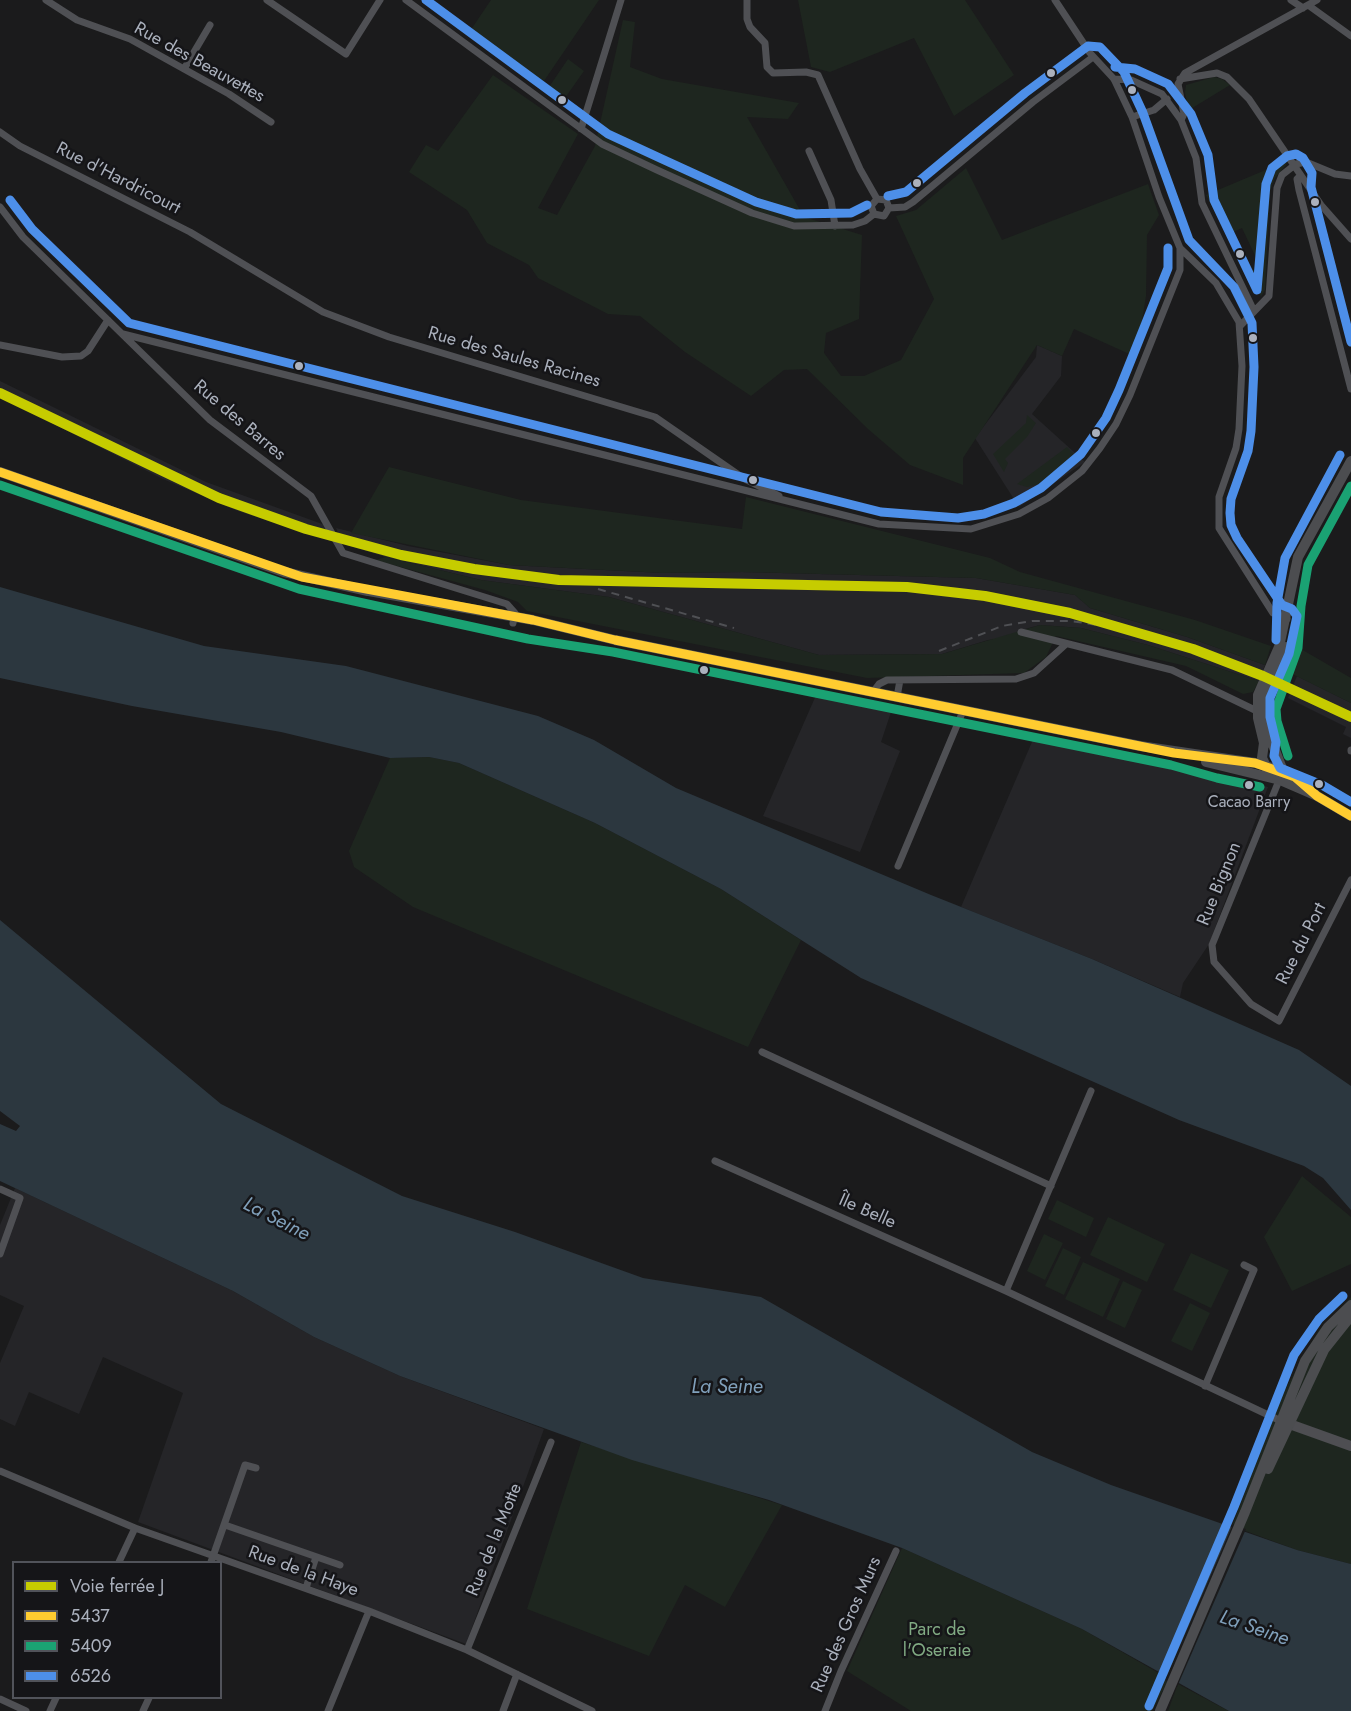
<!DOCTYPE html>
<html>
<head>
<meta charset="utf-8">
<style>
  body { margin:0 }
  #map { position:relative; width:1351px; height:1711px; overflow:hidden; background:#1b1b1c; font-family:Jost,sans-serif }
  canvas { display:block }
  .legend { position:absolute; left:12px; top:1561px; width:210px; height:138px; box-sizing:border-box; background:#151518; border:2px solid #51535a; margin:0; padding:8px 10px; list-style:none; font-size:18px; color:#abb1bd }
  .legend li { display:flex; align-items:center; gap:12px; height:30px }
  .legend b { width:30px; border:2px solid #51535a }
</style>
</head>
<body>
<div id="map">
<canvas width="1351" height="1711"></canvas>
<ul class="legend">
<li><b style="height:8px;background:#c6cc00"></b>Voie ferrée J</li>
<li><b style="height:8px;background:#ffcc30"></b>5437</li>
<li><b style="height:8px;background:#1aa273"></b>5409</li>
<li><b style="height:8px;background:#4d8fe9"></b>6526</li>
</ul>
</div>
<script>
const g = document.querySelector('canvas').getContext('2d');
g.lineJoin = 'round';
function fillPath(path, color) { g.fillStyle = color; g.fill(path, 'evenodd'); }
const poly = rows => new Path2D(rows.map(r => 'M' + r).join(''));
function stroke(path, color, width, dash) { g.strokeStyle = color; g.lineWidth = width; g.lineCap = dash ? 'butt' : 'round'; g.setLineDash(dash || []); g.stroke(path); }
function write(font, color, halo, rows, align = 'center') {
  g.font = font + ' Jost,sans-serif'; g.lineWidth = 5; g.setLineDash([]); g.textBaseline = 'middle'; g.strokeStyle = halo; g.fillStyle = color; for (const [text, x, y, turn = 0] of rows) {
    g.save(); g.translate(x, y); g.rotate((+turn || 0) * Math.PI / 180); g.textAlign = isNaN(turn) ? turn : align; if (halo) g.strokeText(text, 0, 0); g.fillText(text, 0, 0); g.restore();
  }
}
fillPath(poly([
  [1037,345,1062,356,1061,376,1032,414,1085,462,1019,507,975,438,1036,357],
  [0,381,206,482,325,525,331,541,238,511,163,479,0,397],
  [336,528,408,546,509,565,663,573,742,572,976,578,1075,595,1090,608,1187,637,1265,665,1259,681,1148,645,1081,628,1040,625,1025,629,1017,637,988,640,942,654,819,655,609,597,481,580,386,557,343,544],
  [1297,676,1351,703,1351,738,1343,734,1346,727,1288,698],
  [817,693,893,706,881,742,900,751,860,852,763,816],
  [1035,735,1074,743,1076,748,1087,751,1091,747,1182,765,1268,787,1209,944,1183,983,1180,997,1092,959,961,907],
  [15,1188,233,1291,314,1337,400,1376,544,1429,466,1644,138,1522,183,1393,103,1357,79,1414,29,1392,15,1426,0,1419,0,1363,24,1306,0,1295,0,1225]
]), '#252528');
fillPath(poly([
  [491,0,599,0,544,81,470,31],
  [798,0,965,0,1014,75,954,116,914,38,830,72,811,67],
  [623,20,635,22,630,67,662,79,799,103,788,119,747,117,804,217,862,235,859,319,826,333,824,353,841,376,864,376,901,360,934,299,896,216,916,210,966,168,1002,240,1148,184,1159,215,1147,235,1146,296,1136,357,1074,329,1062,356,1037,345,963,458,963,485,910,465,868,429,807,369,784,370,751,396,685,352,640,316,608,314,538,278,529,265,487,243,467,210,409,172,426,145,438,151,493,75,578,134,538,208,557,215,595,146],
  [568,59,584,71,565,98,549,87],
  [1214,77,1222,79,1230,85,1189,110,1185,93,1186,85],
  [1287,161,1286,165,1275,178,1270,191,1265,290,1261,297,1258,288,1262,285,1261,277,1258,273,1254,275,1252,271,1260,266,1242,228,1227,235,1206,195],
  [1027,415,1036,423,1027,437,1005,459,1008,463,1004,472,993,454,1026,423],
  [1067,447,1074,454,1039,484,1027,487,1017,484],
  [389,467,521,500,742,529,746,497,990,558,1020,572,1195,620,1271,646,1265,665,1187,637,1090,608,1075,595,976,578,742,572,663,573,509,565,351,533],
  [386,557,481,580,609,597,819,655,942,654,1040,625,1081,628,1148,645,1259,681,1253,692,1243,694,1186,666,1056,636,1046,657,1024,673,867,678,527,611,518,602,485,590,375,560],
  [1294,645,1351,678,1351,703,1282,669],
  [429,757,459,763,595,823,721,889,801,940,748,1047,413,907,354,867,349,851,390,758],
  [1302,1176,1351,1217,1351,1264,1292,1291,1264,1237],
  [1057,1200,1094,1218,1086,1237,1048,1219],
  [1108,1217,1165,1244,1147,1282,1090,1255],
  [1044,1234,1063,1243,1045,1280,1027,1271],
  [1063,1248,1081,1257,1064,1295,1045,1286],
  [1191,1253,1229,1270,1211,1308,1173,1290],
  [1083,1262,1120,1279,1103,1317,1065,1299],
  [1123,1281,1142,1290,1125,1328,1106,1319],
  [1351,1297,1351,1564,1297,1550,1232,1526,1282,1395,1318,1331],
  [1190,1303,1210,1313,1192,1351,1171,1341],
  [581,1442,782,1505,725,1607,685,1585,649,1656,527,1609],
  [902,1548,1082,1629,1169,1679,1152,1711,911,1711,847,1671],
  [1178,1684,1223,1708,1229,1711,1168,1711]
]), '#1e261f');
fillPath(poly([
  [0,587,204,646,346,666,538,716,594,740,676,788,931,895,1092,959,1299,1050,1351,1086,1351,1210,1323,1178,1304,1166,1179,1120,861,978,721,889,595,823,459,763,429,757,390,758,281,732,132,706,0,678],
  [0,920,221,1104,402,1196,515,1232,643,1278,761,1297,1032,1452,1111,1485,1297,1550,1351,1564,1351,1711,1229,1711,1082,1629,902,1548,769,1500,632,1460,400,1376,314,1337,233,1291,0,1181,0,1124,16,1131,20,1126,0,1111]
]), '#2c373f');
fillPath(poly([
  [1233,1524,1246,1529,1177,1687,1165,1680]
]), '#1b1b1c');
stroke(poly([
  [46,0,77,20,130,39,229,94,271,122],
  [267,0,346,54,380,0],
  [406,0,602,144,657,170,752,213,794,226,853,225,865,221,874,214],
  [747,0,747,19,750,27,765,43,767,67,773,73,806,72,818,75,860,169,877,199],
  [1055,0,1090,53,1114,79,1132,117,1159,197,1180,248,1216,283,1239,322,1242,366,1239,429,1236,448,1219,497,1219,528,1273,613,1287,619],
  [1291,0,1303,8],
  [1308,5,1351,36],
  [184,69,210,25],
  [1114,79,1131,80,1162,94,1181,120,1196,158,1202,203,1254,311],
  [1180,79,1217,73,1227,77,1249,99,1321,205,1351,239],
  [1132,117,1154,110,1167,99],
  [1181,120,1184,114,1178,84,1185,73,1317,0],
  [581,129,621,0],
  [0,132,20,146,190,232,323,312,389,337,655,417,743,478,779,496],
  [809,151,831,200,835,226],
  [1300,176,1297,179,1299,190,1351,389],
  [877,199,886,200,889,208],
  [0,207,23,237,210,420,311,496,343,553,507,604,515,613,513,623],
  [889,208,905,207,913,202,1033,102,1093,57],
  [874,214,884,216,889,208],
  [874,214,871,206,877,199],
  [1240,326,1269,296,1277,188,1282,175,1296,164,1306,162,1335,174,1351,176],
  [123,334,879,524,971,529,1019,514,1048,498,1082,471,1100,448,1116,424,1130,395,1180,270,1180,248],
  [0,345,62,357,81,356,88,351,108,320],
  [1021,632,1172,670,1259,712],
  [873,692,879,684,887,680,1016,679,1034,673,1065,645],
  [897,697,900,680],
  [1351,750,1351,751],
  [1280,778,1212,945,1214,962,1251,1004,1279,1021,1351,880],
  [898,866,963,711],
  [762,1052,1051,1186],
  [715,1161,1006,1291,1281,1421],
  [0,1189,20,1198,0,1254],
  [1006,1291,1091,1091],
  [1205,1386,1254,1270,1244,1265],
  [0,1471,135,1528,369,1611,467,1650,592,1711],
  [225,1525,340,1565],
  [119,1562,135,1528],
  [211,1562,245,1465,256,1468],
  [306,1588,316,1557],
  [467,1650,551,1442],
  [0,1699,26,1711],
  [50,1711,56,1698],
  [143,1711,149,1698],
  [328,1711,369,1611],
  [503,1711,517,1674],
  [825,1711,841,1671,896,1551]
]), '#4f5054', 7);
stroke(poly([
  [1281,1421,1351,1446]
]), '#4e4e52', 10);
stroke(poly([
  [0,472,284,572,368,591],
  [363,590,533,620,615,640,1140,746,1255,763,1283,771,1299,780,1317,796],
  [1206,762,1280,780,1317,796,1351,816],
  [1283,771,1266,727,1264,707,1286,647],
  [1271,777,1262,758,1264,743,1258,718,1258,695,1279,647,1298,557,1351,461],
  [1268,1469,1324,1350,1351,1316],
  [1160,1711,1245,1512,1305,1361,1328,1327,1351,1305]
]), '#4c4d50', 10);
stroke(poly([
  [598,589,734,628],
  [939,651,1002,626,1032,621,1071,621,1138,631]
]), '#4f5054', 2, [8, 6]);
stroke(poly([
  [0,472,302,577,533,620,615,640,1174,753,1255,763,1295,777,1317,796,1351,816]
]), '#ffcc30', 9);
stroke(poly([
  [0,485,299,589,528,639,613,652,1171,765,1217,778,1260,787],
  [1288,756,1277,721,1276,709,1298,648,1301,606,1308,565,1351,486]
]), '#1aa273', 9);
stroke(poly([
  [426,0,608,134,662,159,756,202,796,214,851,213,867,205],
  [1115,67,1135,69,1168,84,1191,114,1208,155,1214,200,1257,290,1266,184,1272,168,1287,156,1296,154,1303,158,1312,173,1311,187,1351,342],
  [888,196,906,192,1025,93,1088,46,1100,47,1124,72,1143,113,1189,240,1234,287,1252,323,1254,367,1251,431,1248,451,1231,499,1230,513,1231,525,1237,538,1282,605,1292,609,1297,616,1289,654,1270,698,1270,717,1276,742,1274,756,1280,768,1322,785,1351,802],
  [10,200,32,229,129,323,881,512,958,518,984,514,1014,503,1041,488,1081,454,1106,418,1119,390,1168,268,1168,248],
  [1276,640,1277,603,1285,558,1340,455],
  [1149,1706,1234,1507,1294,1355,1319,1319,1343,1296]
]), '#4d8fe9', 9);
stroke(poly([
  [0,393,219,498,306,529,401,555,474,569,559,580,907,587,985,596,1070,613,1193,649,1263,676,1351,717]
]), '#c6cc00', 10);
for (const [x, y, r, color] of [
  [1051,73,5,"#abb1bd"],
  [1132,90,5,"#abb1bd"],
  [562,100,5,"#abb1bd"],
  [917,183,5,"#abb1bd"],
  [1315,202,5,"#abb1bd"],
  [1240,254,5,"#abb1bd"],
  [1253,338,5,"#abb1bd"],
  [299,366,5,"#abb1bd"],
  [1096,433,5,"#abb1bd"],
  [753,480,5,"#abb1bd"],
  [704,670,5,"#abb1bd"],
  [1319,784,5,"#abb1bd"],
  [1249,785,5,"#abb1bd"]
]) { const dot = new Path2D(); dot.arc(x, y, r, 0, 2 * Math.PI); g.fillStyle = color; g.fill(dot); stroke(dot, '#151518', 2); }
write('16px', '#abb1bd', '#151518', [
  ["Cacao Barry",1249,803]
]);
write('18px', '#abb1bd', '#151518', [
  ["Rue des Beauvettes",199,63,29],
  ["Rue d'Hardricourt",118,179,27],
  ["Rue des Saules Racines",514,358,16],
  ["Rue des Barres",239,421,40],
  ["Rue Bignon",1220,884,-68],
  ["Rue du Port",1302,944,-63],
  ["Île Belle",867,1212,24],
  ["Rue de la Motte",495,1540,-68],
  ["Rue de la Haye",303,1572,20],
  ["Rue des Gros Murs",847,1625,-66]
]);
write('18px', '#81aa83', '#151518', [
  ["Parc de",937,1631],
  ["l'Oseraie",937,1652]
]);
write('italic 20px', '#80a0bb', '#151518', [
  ["La Seine",276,1220,27],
  ["La Seine",727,1388],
  ["La Seine",1254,1629,19]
]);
</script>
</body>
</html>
